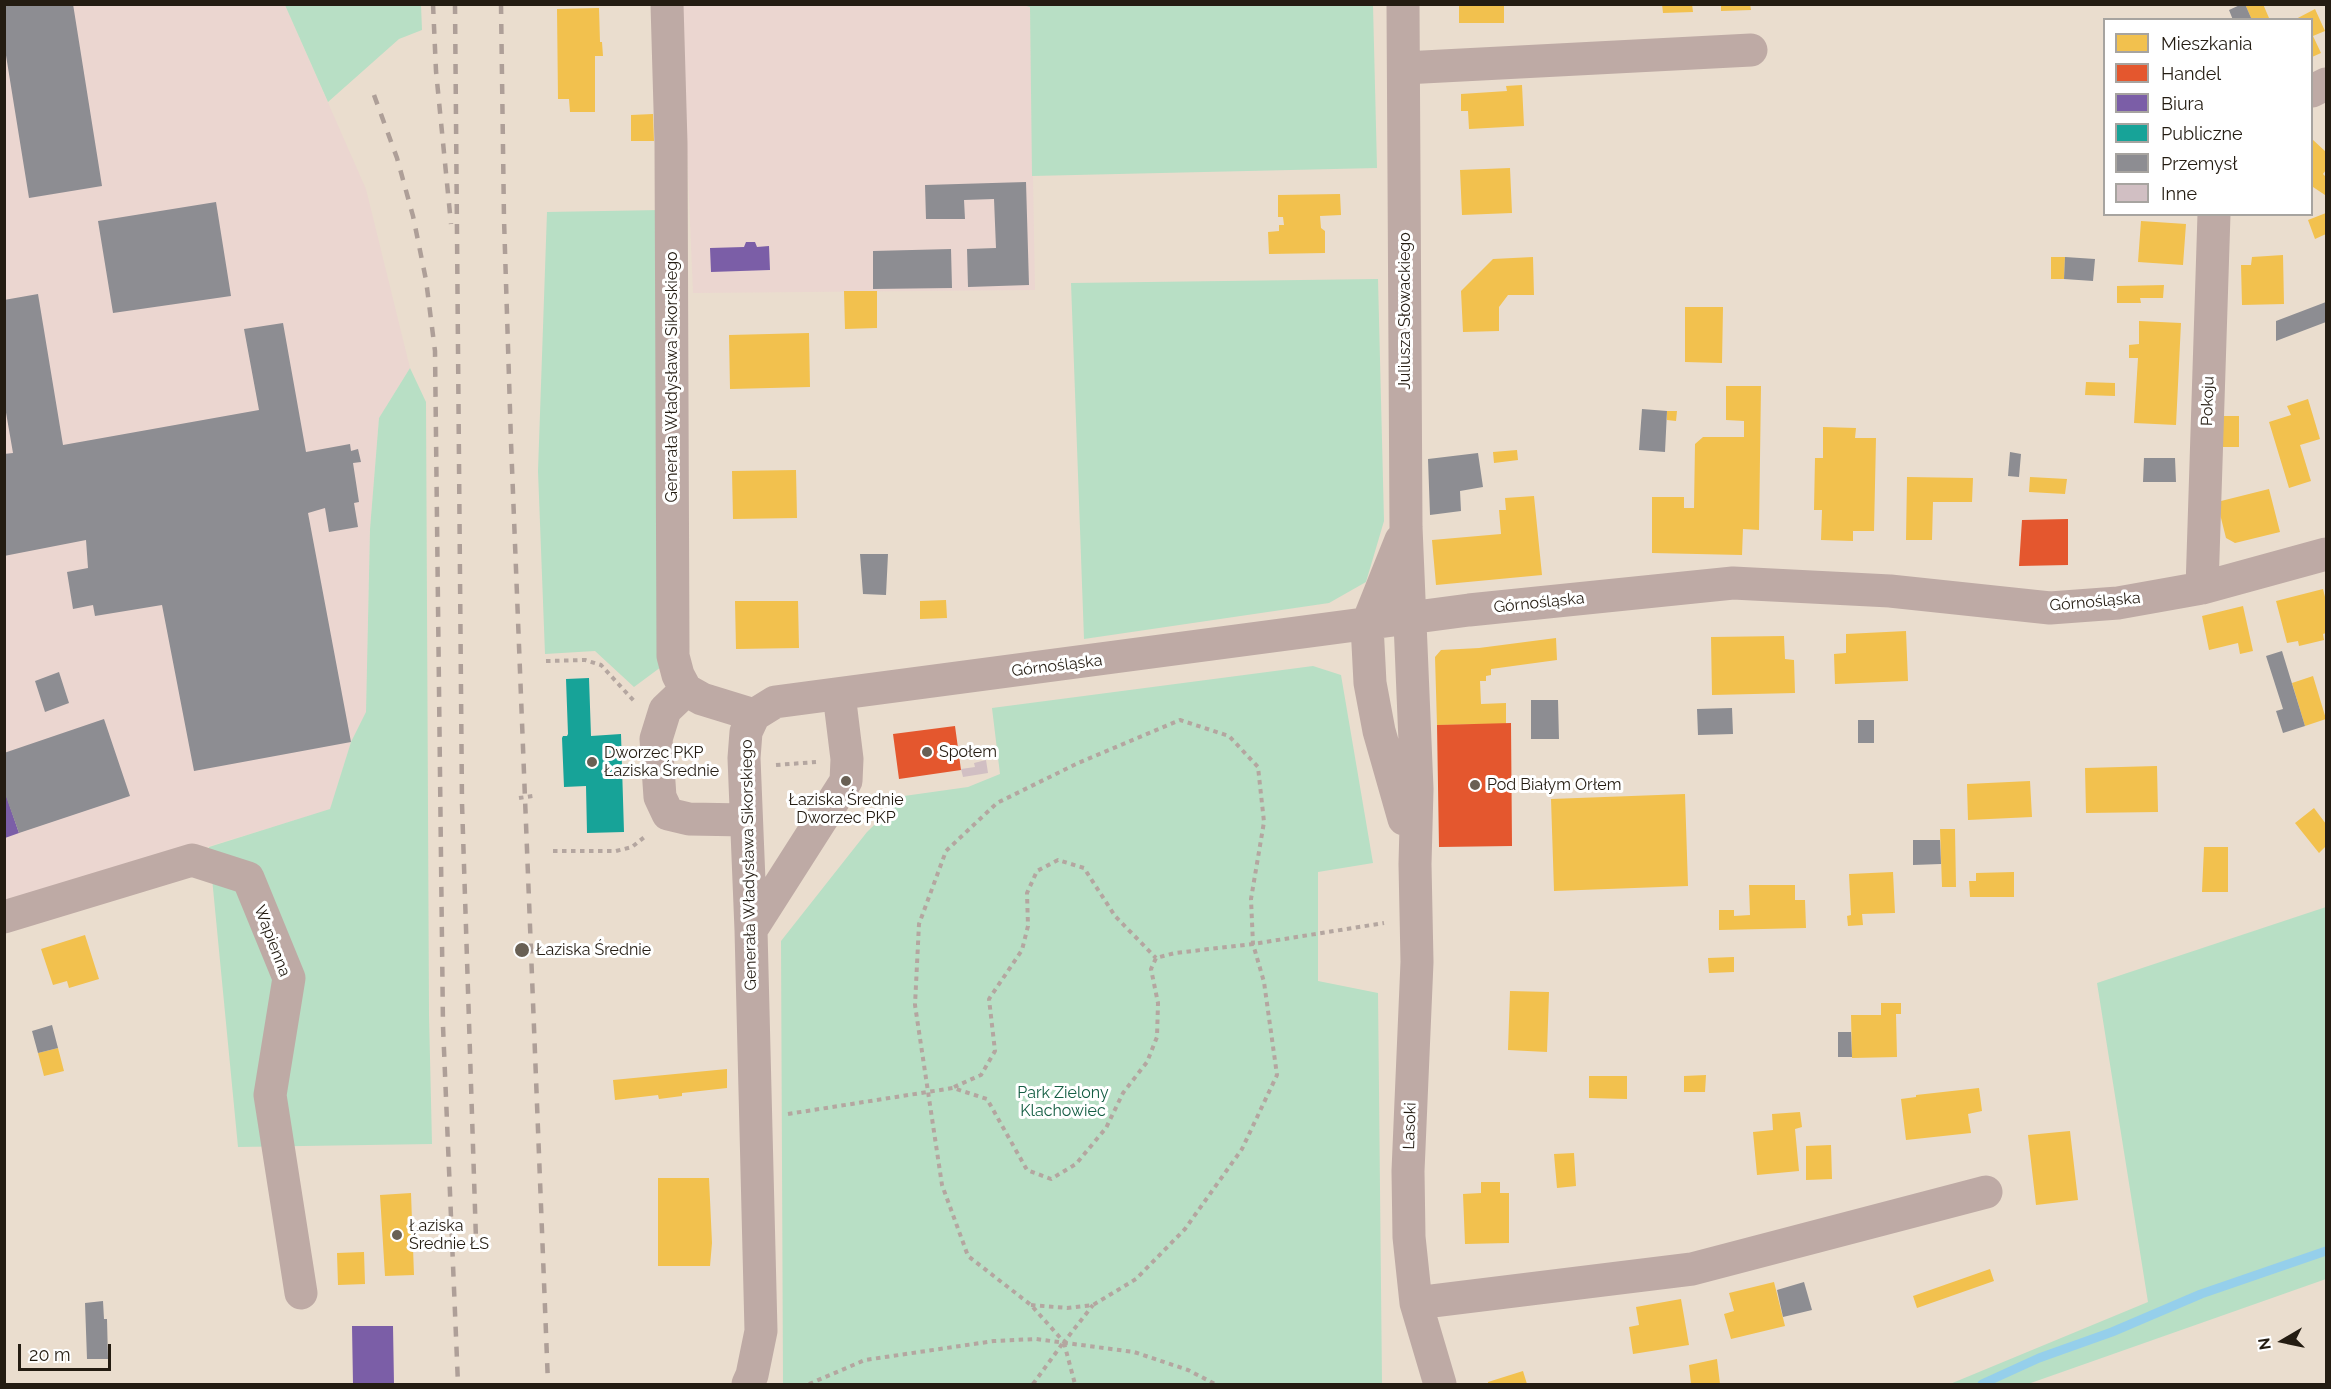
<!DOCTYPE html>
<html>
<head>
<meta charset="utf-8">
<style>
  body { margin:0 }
  #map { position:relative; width:2331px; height:1389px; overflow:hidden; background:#eaddce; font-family:Raleway,sans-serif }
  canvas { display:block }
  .frame { position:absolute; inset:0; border:6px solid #241c12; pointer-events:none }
  .legend { position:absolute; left:2103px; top:18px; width:210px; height:198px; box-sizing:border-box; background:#fff; border:2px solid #a7a4a0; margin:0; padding:8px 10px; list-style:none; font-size:18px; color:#241c12 }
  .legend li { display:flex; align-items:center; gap:12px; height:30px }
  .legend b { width:30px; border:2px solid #a7a4a0 }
  .north { position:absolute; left:2253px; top:1311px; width:60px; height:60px; -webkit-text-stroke:4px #fff; paint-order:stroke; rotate:261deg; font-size:16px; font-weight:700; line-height:24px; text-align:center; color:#241c12 }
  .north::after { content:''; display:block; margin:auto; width:21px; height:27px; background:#241c12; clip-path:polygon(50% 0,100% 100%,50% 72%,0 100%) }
  .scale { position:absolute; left:18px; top:1344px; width:93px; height:27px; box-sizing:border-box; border:3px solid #241c12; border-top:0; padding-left:8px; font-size:18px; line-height:21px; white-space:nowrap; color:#241c12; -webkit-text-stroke:4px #fff; paint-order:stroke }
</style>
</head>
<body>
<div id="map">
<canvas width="2331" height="1389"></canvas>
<div class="frame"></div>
<ul class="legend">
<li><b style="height:16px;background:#f2c14e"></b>Mieszkania</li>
<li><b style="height:16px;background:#e4572e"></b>Handel</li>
<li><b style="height:16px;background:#7b5ea7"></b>Biura</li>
<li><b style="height:16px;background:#17a398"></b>Publiczne</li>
<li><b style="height:16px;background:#8d8d92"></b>Przemysł</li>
<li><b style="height:16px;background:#d1bfc3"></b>Inne</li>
</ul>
<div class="north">N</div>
<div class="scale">20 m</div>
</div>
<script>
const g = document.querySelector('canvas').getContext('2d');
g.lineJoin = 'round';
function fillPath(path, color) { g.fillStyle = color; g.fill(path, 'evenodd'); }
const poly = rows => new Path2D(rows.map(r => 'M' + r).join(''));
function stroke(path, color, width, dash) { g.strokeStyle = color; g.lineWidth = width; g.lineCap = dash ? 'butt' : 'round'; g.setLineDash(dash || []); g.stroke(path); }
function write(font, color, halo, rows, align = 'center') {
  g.font = font + ' Raleway,sans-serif'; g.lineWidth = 6; g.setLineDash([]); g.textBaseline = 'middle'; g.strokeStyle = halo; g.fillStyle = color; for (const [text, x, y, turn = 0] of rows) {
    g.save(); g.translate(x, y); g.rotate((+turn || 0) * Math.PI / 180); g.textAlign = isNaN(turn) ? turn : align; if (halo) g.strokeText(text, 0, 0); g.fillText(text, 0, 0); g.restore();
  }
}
fillPath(poly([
  [1023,4,1030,7,1035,290,693,293,681,5],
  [5,5,285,5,366,189,410,368,379,418,370,529,366,712,351,742,330,810,5,907]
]), '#ebd6d0');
fillPath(poly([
  [285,5,421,5,422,30,399,39,328,102],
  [1023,5,1373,5,1377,168,1032,176,1030,7],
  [661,210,661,667,634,687,595,651,545,654,538,471,547,212],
  [1378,279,1384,521,1366,582,1329,603,1084,639,1071,283],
  [410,368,426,402,429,1015,432,1144,238,1147,209,847,330,809,351,742,366,712,370,529,379,418],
  [1313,666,1341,675,1373,863,1318,872,1318,981,1378,993,1382,1384,783,1384,781,941,867,832,904,796,968,787,1000,774,992,708],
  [2326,907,2326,1279,2028,1384,1950,1384,2148,1302,2097,983]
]), '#b8dfc5');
fillPath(poly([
  [1459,4,1504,4,1504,23,1459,23],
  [1662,4,1692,4,1693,12,1663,13],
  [1721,4,1750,4,1751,10,1721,11],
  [2245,4,2263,4,2269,18,2252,20],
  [599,8,600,42,602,42,603,56,595,56,595,112,570,112,569,99,558,99,557,9],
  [2315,9,2325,31,2313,36,2321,53,2312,57,2312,20,2294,20],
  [1522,85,1524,126,1469,129,1468,111,1461,111,1461,94,1507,91,1506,86],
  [653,114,654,141,631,141,631,115],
  [2312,139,2326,152,2326,170,2323,174,2326,177,2326,193,2325,195,2313,187,2312,189],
  [1510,168,1512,213,1462,215,1460,170],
  [1340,194,1341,215,1320,216,1321,228,1325,231,1325,253,1269,254,1268,232,1279,231,1279,225,1284,225,1283,217,1278,217,1278,195],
  [2326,213,2326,234,2315,239,2308,220],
  [2141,221,2186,224,2183,265,2138,262],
  [2283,255,2284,304,2242,305,2241,265,2251,265,2252,257],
  [1533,257,1534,295,1508,295,1499,307,1499,331,1463,332,1461,291,1493,259],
  [2051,257,2065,257,2064,279,2051,279],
  [2164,285,2163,298,2140,298,2141,303,2117,303,2117,286],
  [844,291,877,291,877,328,845,329],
  [1685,307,1723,307,1722,363,1685,362],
  [2139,321,2181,323,2176,425,2134,423,2138,358,2129,358,2129,345,2139,344],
  [809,333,810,387,730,389,729,335],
  [2086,382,2115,383,2115,396,2085,395],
  [1726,386,1761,386,1759,530,1743,529,1742,555,1652,553,1652,497,1684,497,1684,508,1694,508,1695,444,1703,437,1744,437,1744,421,1726,420],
  [2308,399,2320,439,2300,445,2311,481,2289,488,2269,422,2291,415,2287,406],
  [1667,411,1677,411,1676,421,1667,420],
  [2220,416,2239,416,2239,447,2219,447],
  [1823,427,1856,428,1855,438,1876,438,1874,531,1853,531,1853,541,1821,540,1822,510,1814,510,1815,458,1823,458],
  [1517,450,1518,460,1494,463,1493,452],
  [796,470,797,518,733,519,732,471],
  [1907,477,1973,478,1972,502,1933,502,1932,540,1906,540],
  [2030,477,2067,479,2065,494,2029,492],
  [2269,489,2280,532,2235,543,2226,538,2217,502],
  [1534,496,1542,575,1436,585,1432,540,1501,534,1499,510,1506,510,1505,498],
  [2323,589,2326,601,2326,633,2323,634,2324,640,2299,646,2298,641,2287,643,2276,601],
  [946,600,947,618,920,619,920,601],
  [735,601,798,601,799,648,736,649],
  [2243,606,2253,651,2240,654,2238,643,2209,650,2202,616],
  [1906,631,1908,681,1835,684,1834,654,1846,653,1846,634],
  [1784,636,1785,659,1794,660,1795,693,1712,695,1711,637],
  [1556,638,1557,660,1491,669,1491,675,1486,676,1486,681,1480,681,1481,704,1506,703,1506,724,1437,725,1435,657,1441,650,1479,648],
  [2313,676,2326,719,2305,726,2292,683],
  [2157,766,2158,812,2086,813,2085,768],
  [2030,781,2032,817,1968,820,1967,784],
  [1685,794,1688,886,1554,891,1551,799],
  [2314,808,2326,824,2326,846,2319,853,2295,823],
  [1940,829,1955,829,1956,887,1942,887],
  [2204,847,2228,847,2228,892,2202,892],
  [1893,872,1895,913,1862,914,1863,925,1848,926,1847,916,1851,915,1849,874],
  [2014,872,2014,897,1970,897,1969,881,1976,881,1976,873],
  [1749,885,1795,885,1795,900,1805,900,1806,928,1719,930,1719,910,1734,910,1734,916,1750,915],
  [85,935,99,979,69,988,67,981,53,985,41,949],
  [1734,957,1734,972,1709,973,1708,958],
  [1510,991,1549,992,1547,1052,1508,1050],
  [1881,1003,1901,1003,1901,1014,1896,1014,1897,1057,1852,1058,1851,1015,1881,1015],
  [58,1048,64,1071,44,1076,38,1053],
  [727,1069,727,1088,682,1093,682,1096,659,1099,658,1095,615,1100,613,1080],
  [1706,1075,1705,1092,1684,1092,1684,1076],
  [1589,1076,1627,1076,1627,1099,1589,1098],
  [1979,1088,1982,1111,1968,1114,1971,1133,1906,1140,1901,1099,1916,1097,1916,1095],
  [1800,1112,1802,1127,1795,1129,1799,1171,1757,1175,1753,1132,1773,1130,1772,1114],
  [2070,1131,2078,1200,2036,1205,2028,1135],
  [1831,1145,1832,1179,1806,1180,1806,1146],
  [1574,1153,1576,1186,1557,1188,1554,1154],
  [658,1178,709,1178,712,1243,710,1266,658,1266],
  [1481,1182,1500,1182,1500,1193,1509,1193,1509,1243,1465,1244,1463,1194,1481,1193],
  [411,1193,414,1275,385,1276,380,1195],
  [364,1252,365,1284,338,1285,337,1253],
  [1990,1269,1994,1281,1917,1308,1913,1296],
  [1774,1282,1785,1326,1731,1339,1724,1314,1734,1311,1729,1293],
  [1681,1299,1689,1345,1633,1354,1629,1327,1639,1325,1636,1307],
  [1717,1359,1720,1384,1691,1384,1689,1365],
  [1523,1371,1527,1384,1488,1384,1488,1382]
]), '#f2c14e');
fillPath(poly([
  [2068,519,2068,565,2019,566,2022,520],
  [1511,723,1512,846,1439,847,1437,725],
  [955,726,961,770,899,779,893,734]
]), '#e4572e');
fillPath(poly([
  [746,242,755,242,757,247,769,246,770,270,711,272,710,248,744,247],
  [5,792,19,833,5,838],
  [352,1326,393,1326,394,1384,353,1384]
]), '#7b5ea7');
fillPath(poly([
  [589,678,591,736,621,734,624,832,587,833,586,786,564,787,562,738,563,736,567,736,568,734,566,679]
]), '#17a398');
fillPath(poly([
  [73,4,102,186,29,198,4,43,4,5],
  [2242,4,2245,4,2252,20,2233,20,2229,10],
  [1026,182,1029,285,968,287,967,249,996,248,994,199,964,200,965,219,926,219,925,185],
  [216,202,231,296,113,313,98,221],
  [951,249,952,288,873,289,873,251],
  [2065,257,2095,259,2093,281,2064,279],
  [38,294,63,445,259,410,244,329,283,323,306,452,350,444,351,451,358,449,361,462,353,463,359,502,354,503,358,527,329,532,325,508,308,513,351,742,194,771,162,605,95,616,93,605,73,609,67,572,88,568,86,540,4,556,4,454,13,453,4,401,4,300],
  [2326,302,2326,322,2276,341,2276,321],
  [1642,409,1667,411,1665,452,1639,450],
  [2010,452,2021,454,2019,477,2008,476],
  [1478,453,1483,487,1460,491,1461,511,1430,515,1428,459],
  [2144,458,2175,458,2176,482,2143,482],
  [860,554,888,554,886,595,863,594],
  [2282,651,2305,726,2283,733,2276,711,2283,709,2266,656],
  [59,672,69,703,45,712,35,681],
  [1531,700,1558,700,1559,739,1531,739],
  [1732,708,1733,734,1698,735,1697,709],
  [104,719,130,796,19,833,4,791,4,753],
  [1858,720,1874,720,1874,743,1858,743],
  [1913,840,1940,840,1941,864,1913,865],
  [52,1025,58,1048,38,1053,32,1031],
  [1838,1032,1851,1032,1852,1057,1838,1057],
  [1804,1282,1812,1310,1783,1317,1777,1290],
  [103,1301,104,1319,107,1319,108,1359,87,1359,85,1303]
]), '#8d8d92');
stroke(poly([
  [1982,1384,2039,1358,2112,1332,2201,1294,2326,1251]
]), '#95cfeb', 9);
fillPath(poly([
  [986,760,988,773,963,777,961,769,975,767,974,763]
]), '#d1bfc3');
stroke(poly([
  [546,661,585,660,601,665,634,701],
  [776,765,816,762],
  [689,773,714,771],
  [519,798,533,796],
  [553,851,616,851,632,847,647,835],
  [954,1087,981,1075,995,1051,989,999,1022,950,1028,926,1027,893,1037,871,1058,860,1084,868,1115,916,1156,958],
  [788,1114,953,1088,987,1099,1027,1170,1051,1179,1076,1164,1106,1128,1123,1093,1147,1062,1157,1037,1158,1003,1151,969,1156,958,1175,953,1253,944,1384,923],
  [1031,1305,1067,1308,1093,1305,1136,1279,1185,1229,1242,1149,1277,1075,1264,982,1253,944,1251,899,1264,822,1258,767,1229,736,1180,720,1076,764,997,803,946,851,919,924,915,1005,942,1185,968,1256,1031,1305,1064,1342,1093,1305],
  [1064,1343,1075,1384],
  [809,1384,865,1360,994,1341,1036,1339,1134,1352,1188,1370,1215,1384],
  [1033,1384,1063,1343]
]), '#b4a6a0', 4, [4.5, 4.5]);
stroke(poly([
  [667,4,671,143,673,656,678,675,686,690,702,699,754,715],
  [1403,4,1406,527,1417,789,1415,864,1417,962,1408,1171,1409,1237,1416,1303,1440,1384],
  [1404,68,1751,50],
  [2312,91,2326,84],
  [1401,540,1367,625,1370,683,1379,731,1404,819],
  [2202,588,2214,214],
  [686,690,665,710,656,739,660,797,668,814,689,819,746,820],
  [754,715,775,702,1469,610,1733,583,1890,591,2050,608,2118,603,2202,588,2326,554],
  [4,917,192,860,248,878,289,978,270,1095,301,1293],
  [751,930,846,781,847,759,839,694],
  [1416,1303,1692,1269,1986,1192],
  [748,1384,752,1375,761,1331,751,930,744,758,746,732,754,715]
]), '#beaaa5', 33);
stroke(poly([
  [433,4,436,71,451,224],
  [455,4,462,803,476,1240],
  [501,4,504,219,511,442,548,1384],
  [374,95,397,158,413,216,426,280,435,351,443,1026,458,1384]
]), '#ae9f98', 4.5, [10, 10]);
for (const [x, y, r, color] of [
  [927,752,6,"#696054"],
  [592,762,6,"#696054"],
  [846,781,6,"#696054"],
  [1475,785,6,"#696054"],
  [522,950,8,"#696054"],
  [397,1235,6,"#696054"]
]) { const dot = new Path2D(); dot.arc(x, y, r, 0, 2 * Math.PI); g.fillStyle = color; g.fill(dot); stroke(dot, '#fff', 2); }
write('16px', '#241c12', '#fff', [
  ["Juliusza Słowackiego",1405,311,-90],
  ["Generała Władysława Sikorskiego",672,377,-90],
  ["Pokoju",2208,401,-88],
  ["Górnośląska",2095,602,-5],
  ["Górnośląska",1539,603,-6],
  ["Górnośląska",1057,666,-7],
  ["Generała Władysława Sikorskiego",749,865,-91],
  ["Wapienna",272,941,69],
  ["Lasoki",1410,1126,-88]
]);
write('16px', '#241c12', '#fff', [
  ["Społem",939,752],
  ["Dworzec PKP",604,753],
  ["Łaziska Średnie",604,771],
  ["Pod Białym Orłem",1487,785],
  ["Łaziska Średnie",846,800,"center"],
  ["Dworzec PKP",846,818,"center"],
  ["Łaziska Średnie",536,950],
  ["Łaziska",409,1226],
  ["Średnie ŁS",409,1244]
], 'left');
write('16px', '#145d43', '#fff', [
  ["Park Zielony",1063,1093],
  ["Klachowiec",1063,1111]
]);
</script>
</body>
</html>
